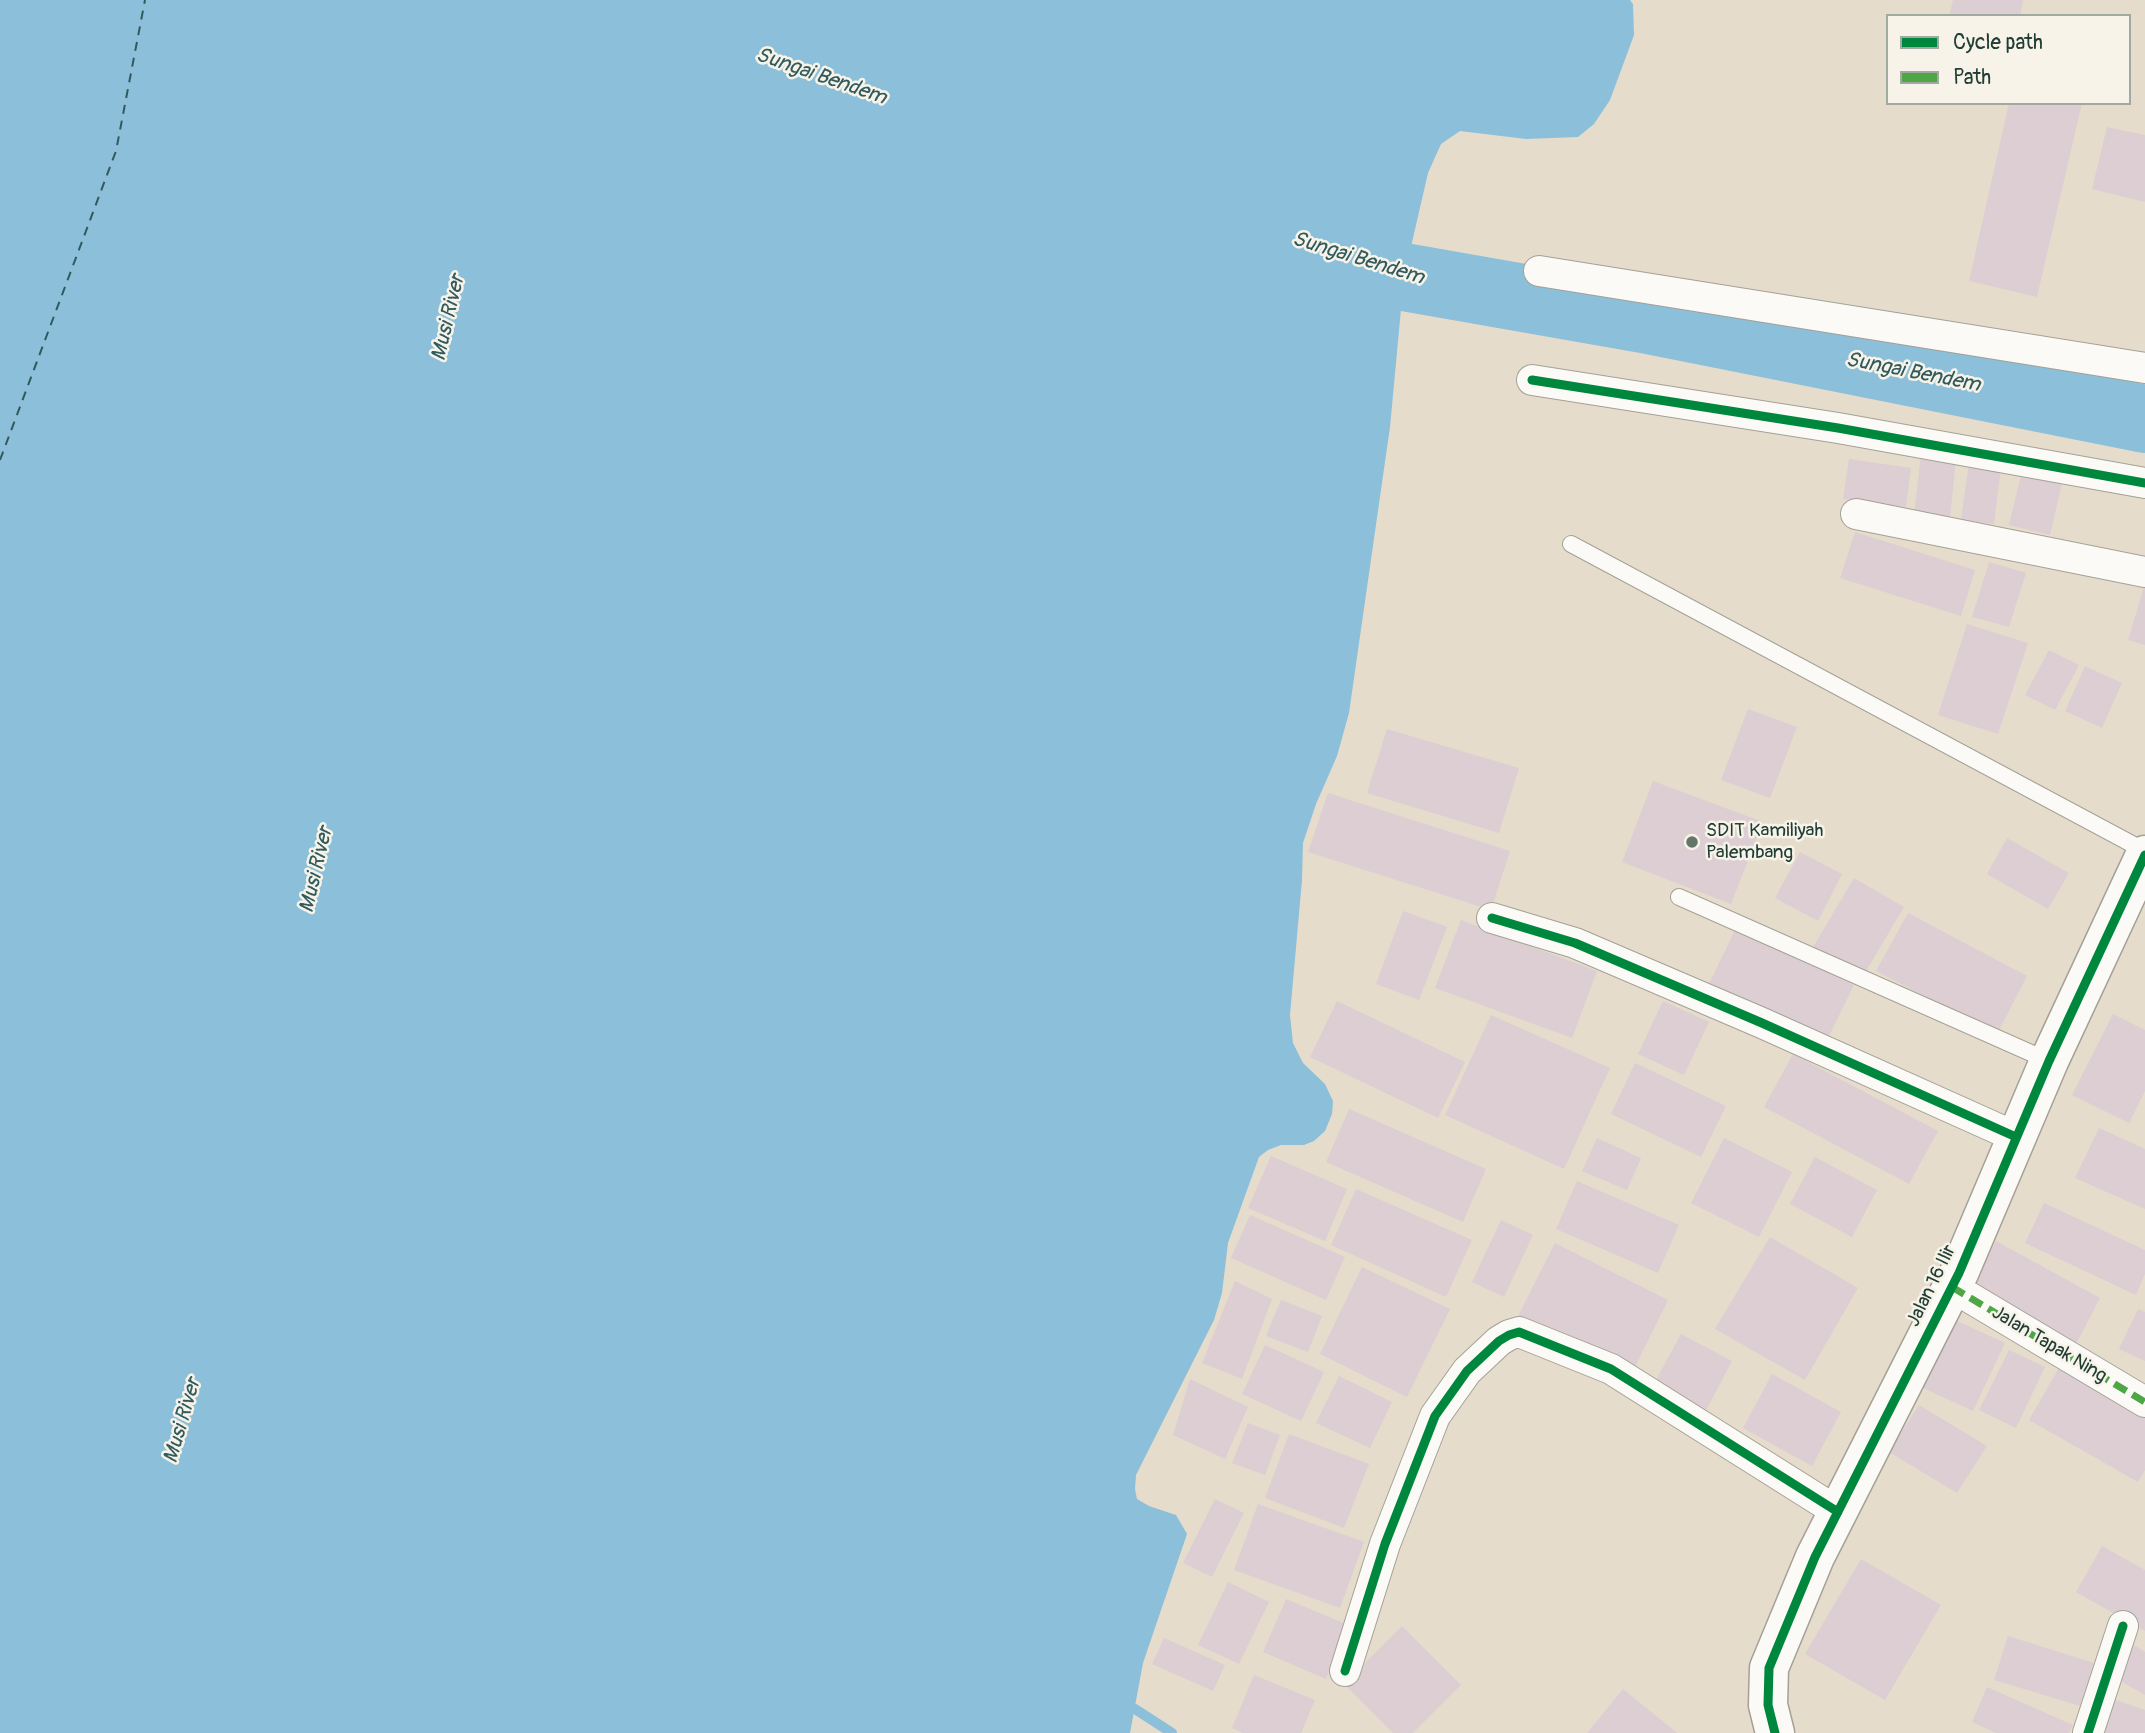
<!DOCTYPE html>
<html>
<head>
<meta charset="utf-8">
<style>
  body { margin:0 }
  #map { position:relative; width:2145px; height:1733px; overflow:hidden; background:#e6dccc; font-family:Pangolin,sans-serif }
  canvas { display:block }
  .legend { position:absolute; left:1886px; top:14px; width:245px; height:91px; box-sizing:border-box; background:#f7f3e8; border:2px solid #a1aaa0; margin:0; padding:9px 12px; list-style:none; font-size:21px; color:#1f3d34 }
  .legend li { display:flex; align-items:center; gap:14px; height:35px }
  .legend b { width:35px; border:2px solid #a1aaa0 }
</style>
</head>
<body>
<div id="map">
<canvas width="2145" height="1733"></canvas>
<ul class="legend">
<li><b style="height:9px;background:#00873e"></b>Cycle path</li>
<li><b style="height:9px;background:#4fa644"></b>Path</li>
</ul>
</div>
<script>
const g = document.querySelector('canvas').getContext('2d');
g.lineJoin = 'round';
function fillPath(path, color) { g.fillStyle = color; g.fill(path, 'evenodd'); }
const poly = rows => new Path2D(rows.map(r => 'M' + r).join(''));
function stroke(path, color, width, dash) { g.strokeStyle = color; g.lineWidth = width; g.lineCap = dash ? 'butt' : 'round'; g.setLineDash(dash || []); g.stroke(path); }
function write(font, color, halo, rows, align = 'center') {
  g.font = font + ' Pangolin,sans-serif'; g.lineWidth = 5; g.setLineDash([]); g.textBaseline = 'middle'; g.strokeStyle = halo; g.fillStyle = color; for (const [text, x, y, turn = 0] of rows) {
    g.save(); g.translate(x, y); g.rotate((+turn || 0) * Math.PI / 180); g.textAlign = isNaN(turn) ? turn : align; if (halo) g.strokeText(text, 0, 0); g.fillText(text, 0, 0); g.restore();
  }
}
fillPath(poly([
  [0,0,1630,0,1633,4,1634,35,1610,100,1594,124,1578,137,1526,139,1460,131,1441,144,1428,173,1404,277,1390,427,1349,713,1337,756,1316,804,1303,843,1302,880,1290,1015,1293,1043,1303,1063,1325,1084,1333,1101,1332,1114,1325,1131,1314,1141,1304,1145,1281,1145,1268,1150,1259,1157,1228,1243,1222,1293,1214,1320,1136,1475,1135,1489,1137,1499,1149,1506,1176,1515,1187,1534,1143,1663,1130,1733,0,1733]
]), '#8cbfd9');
stroke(poly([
  [1123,1705,1135,1709,1172,1733]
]), '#8cbfd9', 10);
stroke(poly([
  [1316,247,1404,277,1643,319,2145,419]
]), '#8cbfd9', 68);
stroke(poly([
  [0,460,116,151,145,0]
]), '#305a5e', 2, [9, 7]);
fillPath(poly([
  [1953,0,2023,0,2020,16,1949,16],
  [2009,103,2082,103,2037,297,1969,281],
  [2107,127,2145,135,2145,202,2092,189],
  [1921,455,1956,459,1950,518,1914,515],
  [1970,456,2002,460,1994,524,1961,520],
  [1849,459,1911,468,1906,507,1843,499],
  [2021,475,2037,476,2062,484,2050,535,2009,525],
  [1855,532,1975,570,1961,616,1840,578],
  [1989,562,2026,573,2009,627,1972,617],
  [2144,587,2145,587,2145,645,2128,640],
  [1967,624,2028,643,1998,734,1938,715],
  [2049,650,2079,665,2055,710,2025,695],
  [2085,666,2122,683,2102,728,2065,711],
  [1748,709,1797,727,1770,798,1721,780],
  [1387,729,1519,768,1499,833,1367,793],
  [1653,781,1763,822,1731,904,1622,862],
  [1328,793,1510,851,1491,910,1308,852],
  [2007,838,2069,873,2048,909,1987,874],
  [1800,852,1842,874,1818,921,1775,898],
  [1854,878,1904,907,1862,978,1812,949],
  [1403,911,1447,927,1419,1000,1376,984],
  [1908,913,2027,976,1997,1034,1876,971],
  [1461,920,1597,971,1572,1038,1435,988],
  [1736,928,1854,985,1825,1044,1707,988],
  [1337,1001,1465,1062,1438,1118,1310,1057],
  [1663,1001,1709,1022,1684,1075,1638,1054],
  [2113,1014,2145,1030,2145,1091,2129,1123,2072,1095],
  [1491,1015,1610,1068,1564,1169,1445,1115],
  [1793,1054,1938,1131,1909,1184,1764,1107],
  [1635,1063,1726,1106,1701,1157,1611,1114],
  [1349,1109,1486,1169,1463,1222,1326,1162],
  [2099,1128,2145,1149,2145,1209,2075,1178],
  [1597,1138,1641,1158,1627,1190,1582,1171],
  [1724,1138,1792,1172,1759,1237,1691,1203],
  [1271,1156,1347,1189,1325,1241,1248,1208],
  [1815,1157,1877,1190,1852,1237,1790,1204],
  [1577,1181,1679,1225,1658,1273,1556,1229],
  [1356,1189,1472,1240,1446,1297,1331,1245],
  [2044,1203,2145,1250,2145,1274,2136,1295,2025,1243],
  [1250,1215,1345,1257,1326,1300,1231,1258],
  [1501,1220,1533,1235,1504,1297,1472,1282],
  [1770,1237,1858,1288,1805,1380,1715,1329],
  [1996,1241,2100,1298,2075,1346,1970,1289],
  [1555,1243,1668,1300,1632,1373,1518,1316],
  [1362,1267,1450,1309,1407,1397,1320,1354],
  [1235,1281,1272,1299,1242,1379,1202,1363],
  [1281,1300,1322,1316,1308,1352,1266,1336],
  [2138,1309,2145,1312,2145,1361,2119,1349],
  [1955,1320,2005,1343,1973,1411,1923,1388],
  [1681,1334,1732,1361,1702,1418,1650,1391],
  [1265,1345,1324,1372,1301,1421,1242,1394],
  [2009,1350,2045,1367,2016,1428,1979,1410],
  [2060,1366,2145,1415,2145,1470,2138,1482,2029,1420],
  [1772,1374,1841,1412,1812,1466,1743,1428],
  [1339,1376,1392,1402,1370,1448,1316,1423],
  [1190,1379,1248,1407,1225,1459,1173,1435],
  [1919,1405,1987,1446,1957,1493,1889,1452],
  [1248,1423,1280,1435,1265,1475,1232,1463],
  [1289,1434,1369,1464,1344,1528,1265,1498],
  [1215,1499,1244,1513,1212,1577,1183,1563],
  [1258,1504,1364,1542,1340,1608,1234,1570],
  [2102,1546,2145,1570,2145,1631,2076,1592],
  [1861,1559,1941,1605,1885,1700,1805,1654],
  [1228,1582,1269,1602,1239,1664,1198,1645],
  [1286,1599,1348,1625,1326,1679,1263,1652],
  [1402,1626,1461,1685,1413,1733,1393,1733,1344,1684],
  [2008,1636,2094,1663,2080,1706,1994,1680],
  [1164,1638,1225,1665,1213,1691,1152,1664],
  [2134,1645,2145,1652,2145,1695,2115,1678],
  [1254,1675,1315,1700,1301,1733,1243,1733,1232,1728],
  [1987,1687,2073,1725,2069,1733,1996,1733,1972,1722],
  [1623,1689,1677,1733,1587,1733],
  [2104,1696,2145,1710,2145,1733,2092,1733]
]), '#dcced2');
const service = poly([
  [1571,544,2145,851],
  [1679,897,2049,1061]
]);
const minor = poly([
  [1539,271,2145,368],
  [1532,380,1838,428,2145,483],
  [1856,514,2145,572],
  [1492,918,1575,943,1762,1023,2016,1137],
  [1952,1287,2145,1402],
  [1345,1671,1385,1544,1435,1416,1467,1371,1499,1341,1509,1335,1519,1332,1611,1369,1838,1512],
  [2088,1733,2123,1626]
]);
const tertiary = poly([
  [1775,1733,1768,1705,1769,1668,1815,1557,1959,1273,2049,1061,2145,855]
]);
stroke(service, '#a3a197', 18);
stroke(minor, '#a3a197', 32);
stroke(tertiary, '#a3a197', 41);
stroke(service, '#fbfaf7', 16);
stroke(minor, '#fbfaf7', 30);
stroke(tertiary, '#fbfaf7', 38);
stroke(poly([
  [1952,1287,2145,1402]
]), '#4fa644', 7, [14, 7]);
stroke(poly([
  [1532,380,1838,428,2145,483],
  [1492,918,1575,943,1762,1023,2016,1137],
  [1345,1671,1385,1544,1435,1416,1467,1371,1499,1341,1509,1335,1519,1332,1611,1369,1838,1512],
  [1775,1733,1768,1705,1769,1668,1815,1557,1959,1273,2049,1061,2145,855],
  [2088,1733,2123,1626]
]), '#00873e', 9);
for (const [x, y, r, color] of [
  [1692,842,7,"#657569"]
]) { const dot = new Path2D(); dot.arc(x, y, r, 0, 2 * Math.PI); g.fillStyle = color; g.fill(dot); stroke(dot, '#f7f3e8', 2.5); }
write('19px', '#1f3d34', '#f7f3e8', [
  ["SDIT Kamiliyah",1706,831],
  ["Palembang",1706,853]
], 'left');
write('19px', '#1f3d34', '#f7f3e8', [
  ["Jalan 16 Ilir",1932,1286,-64],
  ["Jalan Tapak Ning",2049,1345,31]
]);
write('italic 21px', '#305a5e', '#f7f3e8', [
  ["Sungai Bendem",821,77,19],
  ["Sungai Bendem",1358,259,17],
  ["Musi River",449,318,-77],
  ["Sungai Bendem",1913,373,11],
  ["Musi River",317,870,-77],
  ["Musi River",183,1421,-74]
]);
</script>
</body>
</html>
